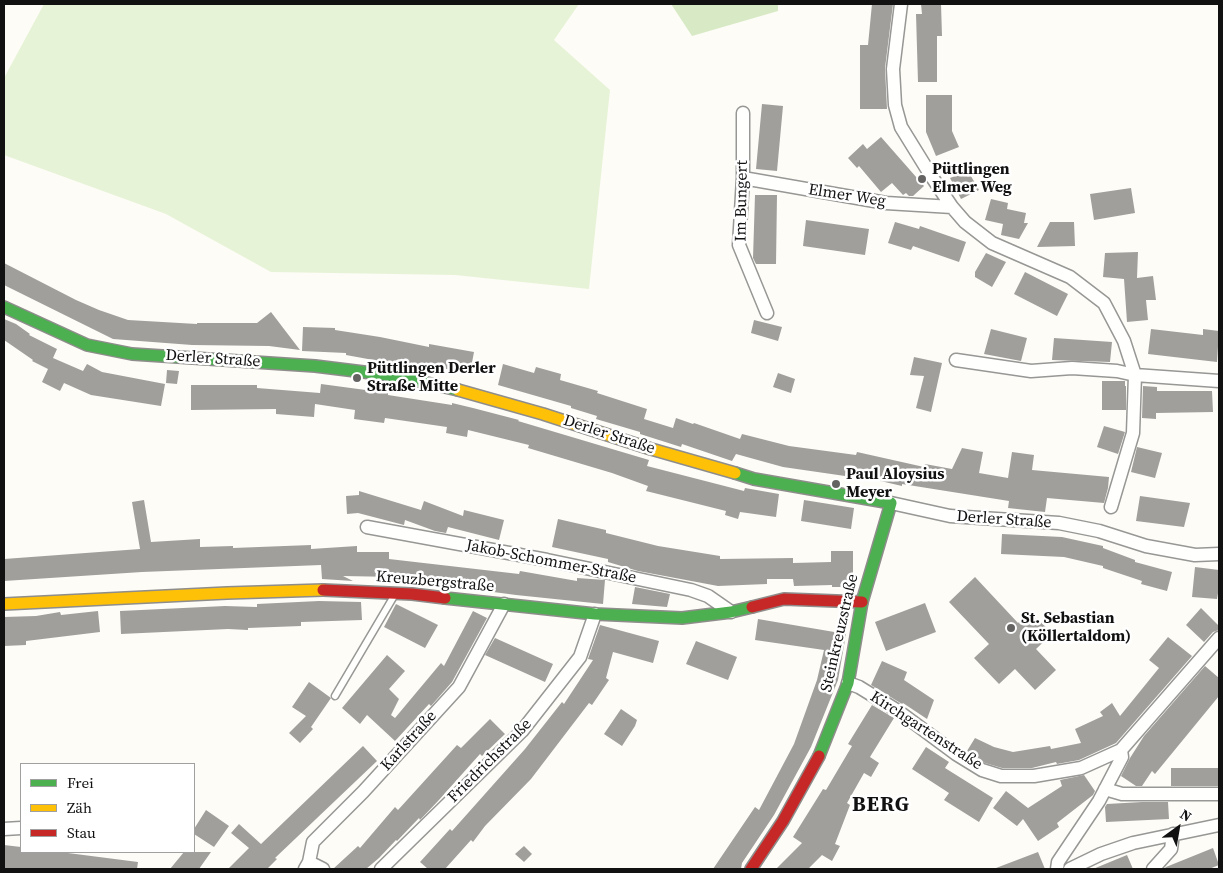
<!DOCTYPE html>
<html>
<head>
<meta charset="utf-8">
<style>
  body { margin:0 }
  #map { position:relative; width:1223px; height:873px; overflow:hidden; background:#fdfcf7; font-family:"Source Serif 4",serif }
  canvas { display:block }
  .frame { position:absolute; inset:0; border:5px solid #111; pointer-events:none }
  .legend { position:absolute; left:20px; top:763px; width:175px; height:90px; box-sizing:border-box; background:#fff; border:1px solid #a0a0a0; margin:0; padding:6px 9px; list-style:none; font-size:15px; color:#111 }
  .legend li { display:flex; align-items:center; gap:10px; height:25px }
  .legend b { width:25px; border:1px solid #a0a0a0 }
  .north { position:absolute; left:1153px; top:803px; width:50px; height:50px; -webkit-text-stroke:4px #fff; paint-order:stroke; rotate:32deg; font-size:14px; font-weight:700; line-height:20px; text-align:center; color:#111 }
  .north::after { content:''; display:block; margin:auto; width:18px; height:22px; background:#111; clip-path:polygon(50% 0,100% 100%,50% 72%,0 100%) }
</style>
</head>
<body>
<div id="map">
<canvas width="1223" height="873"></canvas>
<div class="frame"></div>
<ul class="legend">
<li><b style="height:6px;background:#4caf50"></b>Frei</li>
<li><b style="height:6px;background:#ffc107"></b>Zäh</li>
<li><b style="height:6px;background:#c62828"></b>Stau</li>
</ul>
<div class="north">N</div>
</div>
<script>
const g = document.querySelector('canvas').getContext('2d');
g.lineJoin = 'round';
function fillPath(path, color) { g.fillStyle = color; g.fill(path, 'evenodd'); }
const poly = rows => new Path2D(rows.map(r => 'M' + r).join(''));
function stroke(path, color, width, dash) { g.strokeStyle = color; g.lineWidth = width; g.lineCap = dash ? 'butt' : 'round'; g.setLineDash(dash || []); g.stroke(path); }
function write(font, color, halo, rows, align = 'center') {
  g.font = font + ' "Source Serif 4",serif'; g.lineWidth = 5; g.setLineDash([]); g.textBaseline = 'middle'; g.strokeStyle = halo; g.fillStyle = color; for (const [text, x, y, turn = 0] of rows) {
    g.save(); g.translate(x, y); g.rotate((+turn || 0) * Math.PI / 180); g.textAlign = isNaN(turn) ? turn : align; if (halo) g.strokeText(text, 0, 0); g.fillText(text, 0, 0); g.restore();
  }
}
fillPath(poly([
  [44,4,579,4,554,40,610,90,589,289,455,275,271,272,166,214,4,155,4,78]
]), '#e7f3d7');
fillPath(poly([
  [671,4,778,4,778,11,692,36]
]), '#d8eac5');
fillPath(poly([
  [872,4,893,4,885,68,887,109,860,109,860,45,868,45],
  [921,4,941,4,942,36,937,36,937,82,918,82,916,14,922,14],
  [926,95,952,95,952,131,959,147,936,156,926,132],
  [762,104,783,106,777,171,756,169],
  [881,137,924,186,913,196,909,196,906,193,903,195,892,183,881,192,859,166,857,168,848,158,863,144,867,149],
  [968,171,979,190,961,199,950,178],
  [1131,188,1135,213,1094,220,1090,194],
  [755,195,777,195,776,264,756,264,753,258],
  [991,199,1008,203,1007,209,1026,213,1024,223,1028,223,1019,239,1001,235,1003,224,985,220],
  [806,220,869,229,865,255,803,246],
  [895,222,919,229,920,226,966,242,959,262,913,246,911,250,888,243],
  [1050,222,1074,222,1075,246,1037,247],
  [1138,252,1137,278,1153,276,1156,300,1146,300,1148,320,1127,322,1124,279,1103,277,1105,253],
  [986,253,1006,262,992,287,975,277,975,272],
  [4,263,76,300,99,310,128,320,197,324,197,323,257,323,271,312,300,350,269,346,192,345,113,339,4,285],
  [1025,272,1068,294,1057,316,1014,294],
  [4,319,16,324,30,334,29,335,57,349,53,358,83,371,87,364,102,372,165,384,161,406,91,395,64,383,60,391,42,382,48,369,32,361,33,360,4,340],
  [754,320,782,327,778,341,751,333],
  [303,327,335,328,335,330,380,337,429,347,429,344,474,352,470,373,418,364,417,368,346,355,346,353,302,351],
  [991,329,1027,338,1021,361,984,354],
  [1151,329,1203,335,1203,329,1219,331,1217,362,1148,354],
  [1054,338,1112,342,1110,362,1052,360],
  [914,357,942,363,931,412,916,408,924,376,910,375],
  [503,364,534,373,536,367,561,374,560,380,598,391,597,393,647,409,644,419,673,428,676,418,693,424,694,423,740,439,742,434,789,446,856,455,857,452,924,467,925,464,952,469,962,448,983,452,979,473,1008,478,1012,452,1034,455,1032,470,1109,477,1108,488,1104,503,1047,498,1045,512,1008,508,1009,501,902,484,902,486,846,473,845,476,783,467,736,454,732,461,682,444,681,447,640,434,640,432,596,419,597,416,571,408,571,406,498,385],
  [167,370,179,371,177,384,166,383],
  [778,373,795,379,791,393,773,387],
  [1102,381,1125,381,1125,386,1126,386,1126,410,1102,410],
  [321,384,388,393,388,395,452,405,452,403,473,408,519,420,518,421,649,460,647,466,744,491,745,488,779,494,776,517,740,512,738,519,725,515,726,511,646,491,648,486,612,473,528,448,529,445,468,430,467,437,446,433,447,427,385,418,384,423,354,419,355,410,315,404,314,417,276,414,276,409,191,410,191,385,257,385,257,388,320,393],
  [1143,386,1157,387,1157,391,1212,391,1213,412,1156,413,1156,419,1142,418],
  [1104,426,1125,432,1118,454,1097,447],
  [1137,447,1162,453,1155,478,1131,472],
  [359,491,421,510,424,501,463,516,464,510,504,520,499,540,448,527,446,533,435,531,405,520,404,525,358,513,347,514,346,496,359,495],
  [1140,496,1190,503,1184,527,1136,521],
  [144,500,151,542,200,539,200,547,233,546,233,548,311,545,311,549,357,546,357,552,389,552,389,559,519,574,520,571,577,581,577,578,605,580,603,604,516,595,396,579,396,577,343,576,353,581,322,579,321,565,142,572,4,581,4,559,140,549,132,502],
  [804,500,854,508,851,529,801,521],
  [558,519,606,530,606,533,658,546,720,556,720,559,793,558,793,563,831,562,831,551,853,551,853,587,832,587,832,585,794,586,793,579,767,579,767,584,718,586,638,571,608,562,608,559,552,547],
  [1002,534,1062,537,1103,546,1103,548,1135,560,1135,562,1172,572,1167,591,1141,584,1142,581,1103,568,1103,566,1064,557,1001,554],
  [1195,567,1219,570,1219,587,1217,599,1192,597],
  [975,577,1018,623,1031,611,1052,634,1036,649,1056,670,1035,690,1015,669,999,684,974,658,989,644,949,602],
  [635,587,670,594,667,607,632,604],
  [319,601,361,602,362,620,301,622,301,626,248,628,248,630,228,629,121,634,120,611,225,606,257,607,257,604],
  [925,603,936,632,886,651,875,622],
  [396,604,438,625,425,648,384,627],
  [1201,608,1219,626,1219,630,1213,632,1204,642,1186,625],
  [98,611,100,632,26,641,26,645,4,646,4,617,36,616,60,612,61,615],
  [473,611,487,618,452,682,431,706,429,704,395,741,367,715,360,724,342,708,387,655,405,671,389,689,399,699,391,715,395,718,441,663,444,666],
  [758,619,846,634,838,680,811,747,774,815,742,863,741,869,713,869,755,807,759,810,794,744,817,680,824,650,755,640],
  [600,625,659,641,653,663,613,652,606,678,609,680,592,705,589,703,531,779,485,826,473,842,471,840,445,869,428,869,420,862,450,829,452,831,525,749,562,702,564,704,593,660,588,659],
  [1168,637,1192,656,1116,743,1079,760,1057,764,1056,762,1032,768,1002,768,985,763,967,751,975,738,994,747,1013,752,1050,746,1051,749,1081,743,1075,729,1103,716,1100,712,1112,703,1120,716,1159,668,1149,660],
  [495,638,553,664,545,682,485,655],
  [696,641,737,657,728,680,686,664],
  [882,661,907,672,904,680,934,700,927,719,903,703,902,704,871,685],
  [1205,666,1219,678,1219,696,1155,774,1152,771,1142,786,1136,786,1121,776,1130,758,1144,736],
  [309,682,331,698,311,727,313,729,300,743,289,733,306,716,292,707],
  [872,705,894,718,870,757,879,763,871,777,864,773,847,803,850,805,835,844,840,846,832,861,822,855,808,869,776,869,802,843,793,837,823,789,826,790,852,746,848,744],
  [621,709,637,720,635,726,622,746,604,734],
  [490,719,505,734,482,756,480,754,438,801,420,820,419,818,397,841,396,840,379,858,366,869,333,869,358,846,360,848,395,807,398,810,457,745,461,748],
  [363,746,377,761,275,858,277,859,267,869,228,869,249,848,231,833,239,824,261,844],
  [926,747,949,762,945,768,993,798,979,822,944,800,949,793,912,769],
  [1171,768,1219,768,1219,786,1171,786],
  [1084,775,1095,791,1093,795,1057,823,1059,827,1038,841,1023,819,1017,826,993,808,1006,791,1028,808,1062,786,1060,780],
  [1142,802,1168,802,1169,819,1106,822,1105,807,1107,804],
  [206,810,229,826,214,847,194,834,194,829],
  [4,845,21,847,21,852,60,852,138,862,137,869,4,869],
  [524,846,532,854,524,862,515,854],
  [1213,848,1219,865,1209,869,1164,869,1166,867],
  [184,852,211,852,199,869,170,869],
  [1038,852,1045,869,996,869,996,868],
  [1127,855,1133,869,1093,869]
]), '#a19f9c');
const lane = poly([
  [335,696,394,596]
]);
const street = poly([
  [901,4,893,69,895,105,901,127,930,174,952,207,965,222,992,243,1070,277,1104,303,1124,341,1135,375,1133,433,1111,507],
  [743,113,743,178,739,245,767,313],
  [743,178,886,203,952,207],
  [956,360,1031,371,1072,368,1117,371,1135,375,1219,381],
  [891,503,950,516,1059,523,1099,531,1146,546,1195,555,1219,554],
  [367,527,547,560,691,590,708,596,731,612],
  [848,683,859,687,898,711,956,754,982,770,1001,776,1034,776,1081,768,1121,750,1219,638],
  [1105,789,1122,794,1219,794],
  [4,829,21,828],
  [309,862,323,869],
  [305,869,309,862,313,842,363,792,459,687,504,604],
  [381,869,522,731,580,657,595,614],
  [1057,869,1058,862,1099,801,1122,757,1121,750],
  [1070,869,1101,854,1133,843,1219,825],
  [1153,869,1171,849,1173,834]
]);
const fast = poly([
  [4,307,87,345,132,354,315,366,396,376,458,390],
  [735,473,754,479,891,503,862,602,848,683,819,756],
  [445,598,595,614,682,618,731,612,752,607]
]);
const slow = poly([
  [458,390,543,414,651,449,735,473],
  [4,604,227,593,323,590]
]);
const jam = poly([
  [323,590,412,594,445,598],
  [752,607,784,599,862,602],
  [751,869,783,821,819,756]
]);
stroke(lane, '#979795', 9);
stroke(street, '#979795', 15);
stroke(fast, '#8e8d8b', 14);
stroke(slow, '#8e8d8b', 14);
stroke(jam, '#8e8d8b', 14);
stroke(lane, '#fffffe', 6);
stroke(street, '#fffffe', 12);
stroke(fast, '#4caf50', 11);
stroke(slow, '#ffc107', 11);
stroke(jam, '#c62828', 11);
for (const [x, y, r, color] of [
  [922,179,5,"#646362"],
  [357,378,5,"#646362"],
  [836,484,5,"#646362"],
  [1011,628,5,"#646362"]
]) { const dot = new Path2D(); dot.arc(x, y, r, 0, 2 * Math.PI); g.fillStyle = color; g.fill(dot); stroke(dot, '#fff', 2); }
write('bold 16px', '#111', '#fff', [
  ["Püttlingen",932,170],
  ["Elmer Weg",932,188],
  ["Püttlingen Derler",367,369],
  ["Straße Mitte",367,387],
  ["Paul Aloysius",846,475],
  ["Meyer",846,493],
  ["St. Sebastian",1021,619],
  ["(Köllertaldom)",1021,637]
], 'left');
write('16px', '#111', '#fff', [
  ["Elmer Weg",847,196,9],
  ["Im Bungert",742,201,-89],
  ["Derler Straße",213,359,4],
  ["Derler Straße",609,435,18],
  ["Derler Straße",1004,520,4],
  ["Jakob-Schommer-Straße",551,562,11],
  ["Kreuzbergstraße",435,582,5],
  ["Steinkreuzstraße",840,633,-77],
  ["Kirchgartenstraße",926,731,33],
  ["Karlstraße",409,741,-48],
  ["Friedrichstraße",490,761,-45]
]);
g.letterSpacing = '1px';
write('bold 21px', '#111', '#fff', [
  ["BERG",881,806]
]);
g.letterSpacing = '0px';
</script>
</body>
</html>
